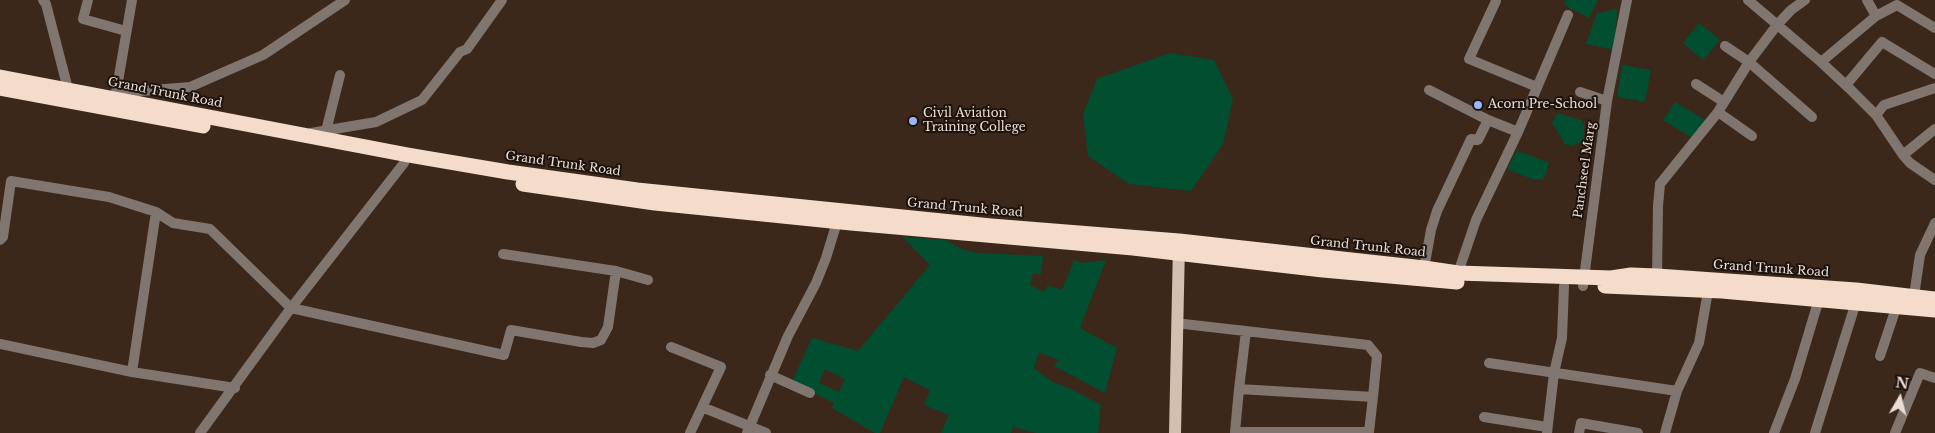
<!DOCTYPE html>
<html>
<head>
<meta charset="utf-8">
<style>
  body { margin:0 }
  #map { position:relative; width:1935px; height:433px; overflow:hidden; background:#3b281b; font-family:"Libre Baskerville",serif }
  canvas { display:block }
  .north { position:absolute; left:1875px; top:373px; width:50px; height:50px; -webkit-text-stroke:4px #1c130d; paint-order:stroke; rotate:8deg; font-size:14px; font-weight:700; line-height:20px; text-align:center; color:#ebddd5 }
  .north::after { content:''; display:block; margin:auto; width:18px; height:22px; background:#ebddd5; clip-path:polygon(50% 0,100% 100%,50% 72%,0 100%) }
</style>
</head>
<body>
<div id="map">
<canvas width="1935" height="433"></canvas>
<div class="north">N</div>
</div>
<script>
const g = document.querySelector('canvas').getContext('2d');
g.lineJoin = 'round';
function fillPath(path, color) { g.fillStyle = color; g.fill(path, 'evenodd'); }
const poly = rows => new Path2D(rows.map(r => 'M' + r).join(''));
function stroke(path, color, width, dash) { g.strokeStyle = color; g.lineWidth = width; g.lineCap = dash ? 'butt' : 'round'; g.setLineDash(dash || []); g.stroke(path); }
function write(font, color, halo, rows, align = 'center') {
  g.font = font + ' "Libre Baskerville",serif'; g.lineWidth = 4; g.setLineDash([]); g.textBaseline = 'middle'; g.strokeStyle = halo; g.fillStyle = color; for (const [text, x, y, turn = 0] of rows) {
    g.save(); g.translate(x, y); g.rotate((+turn || 0) * Math.PI / 180); g.textAlign = isNaN(turn) ? turn : align; if (halo) g.strokeText(text, 0, 0); g.fillText(text, 0, 0); g.restore();
  }
}
fillPath(poly([
  [1566,0,1598,0,1589,18,1564,5],
  [1617,9,1615,50,1586,44,1597,13],
  [1699,23,1720,40,1703,60,1683,43],
  [1170,53,1214,60,1233,99,1223,144,1191,191,1129,184,1088,156,1083,114,1097,79],
  [1622,65,1651,70,1645,102,1617,97],
  [1675,102,1707,121,1694,139,1663,120],
  [1557,113,1581,120,1584,126,1584,142,1577,143,1573,146,1564,144,1562,138,1552,123],
  [1517,151,1548,162,1549,164,1543,180,1532,179,1507,169],
  [903,237,945,240,964,250,979,253,1043,256,1041,274,1033,273,1030,285,1044,292,1048,285,1062,290,1074,260,1082,263,1106,260,1080,328,1117,348,1105,393,1054,366,1059,360,1039,352,1034,368,1054,383,1069,388,1101,405,1098,433,1036,433,1013,427,1011,433,941,433,949,415,924,405,930,390,904,377,880,433,875,433,832,408,834,403,792,382,812,338,858,351,930,265],
  [825,369,845,379,839,392,819,383]
]), '#014f30');
stroke(poly([
  [43,0,46,4,68,89],
  [88,0,83,19,126,31],
  [1748,0,1821,62,1851,90,1876,115,1903,155,1910,163,1935,180],
  [1867,0,1876,16],
  [1496,1,1469,59,1537,87],
  [1725,46,1749,62,1812,117],
  [1821,62,1876,16,1897,5,1935,28],
  [1696,84,1724,102],
  [1846,85,1882,42,1935,74],
  [1429,90,1488,120,1518,132],
  [1580,92,1607,101],
  [116,93,132,0],
  [111,97,116,93,190,87,263,55,345,0],
  [1718,112,1752,136],
  [1876,115,1884,105,1935,88],
  [326,131,340,75],
  [311,133,376,122,422,100,460,52,467,49,502,0],
  [1903,155,1935,129],
  [0,240,3,237,11,181,109,197,156,212,173,223,210,229,291,308,504,355,511,330,581,342,593,343,601,340,608,327,616,271],
  [503,254,616,271,648,280],
  [1424,268,1431,230,1437,211,1471,139,1478,140,1488,120],
  [1458,273,1476,220,1518,132,1568,15],
  [1657,276,1658,206,1660,184,1718,112,1749,62,1777,25,1791,10,1805,0],
  [1583,286,1607,101,1627,0],
  [1914,296,1920,255,1935,223],
  [1177,324,1184,324,1368,345,1377,356,1373,397,1239,389,1246,331],
  [0,344,132,372,235,388],
  [671,347,721,367,690,433],
  [1880,356,1897,305],
  [1489,363,1677,391],
  [132,372,156,212],
  [770,375,810,393],
  [1239,389,1235,432,1369,432,1373,397],
  [702,407,766,433],
  [1484,417,1547,427],
  [200,433,291,308,404,163],
  [747,433,788,336,816,283,826,258,837,222],
  [1547,433,1554,373,1562,338,1564,286],
  [1579,433,1581,423,1638,433],
  [1665,433,1677,391,1699,343,1708,291],
  [1774,433,1795,379,1819,299],
  [1815,433,1856,302],
  [1895,433,1920,373,1935,378]
]), '#80756f', 10);
stroke(poly([
  [1175,433,1179,244]
]), '#d3beb0', 12);
stroke(poly([
  [0,77,408,155,508,172,637,190,991,226,1179,241,1424,268,1458,273,1611,278,1631,275,1657,276,1856,290,1935,299],
  [0,88,203,126],
  [523,184,655,203,851,223,1133,248,1323,270,1457,282],
  [1605,286,1722,291,1935,310]
]), '#f5dbca', 15);
for (const [x, y, r, color] of [
  [1478,105,5,"#9bb5fd"],
  [913,121,5,"#9bb5fd"]
]) { const dot = new Path2D(); dot.arc(x, y, r, 0, 2 * Math.PI); g.fillStyle = color; g.fill(dot); stroke(dot, '#1c130d', 2); }
write('12px', '#ebddd5', '#1c130d', [
  ["Grand Trunk Road",165,93,11],
  ["Grand Trunk Road",563,164,8],
  ["Panchseel Marg",1585,170,-82],
  ["Grand Trunk Road",965,208,5],
  ["Grand Trunk Road",1368,247,6],
  ["Grand Trunk Road",1771,269,4]
]);
write('12px', '#ebddd5', '#1c130d', [
  ["Acorn Pre-School",1488,105],
  ["Civil Aviation",923,114],
  ["Training College",923,128]
], 'left');
</script>
</body>
</html>
